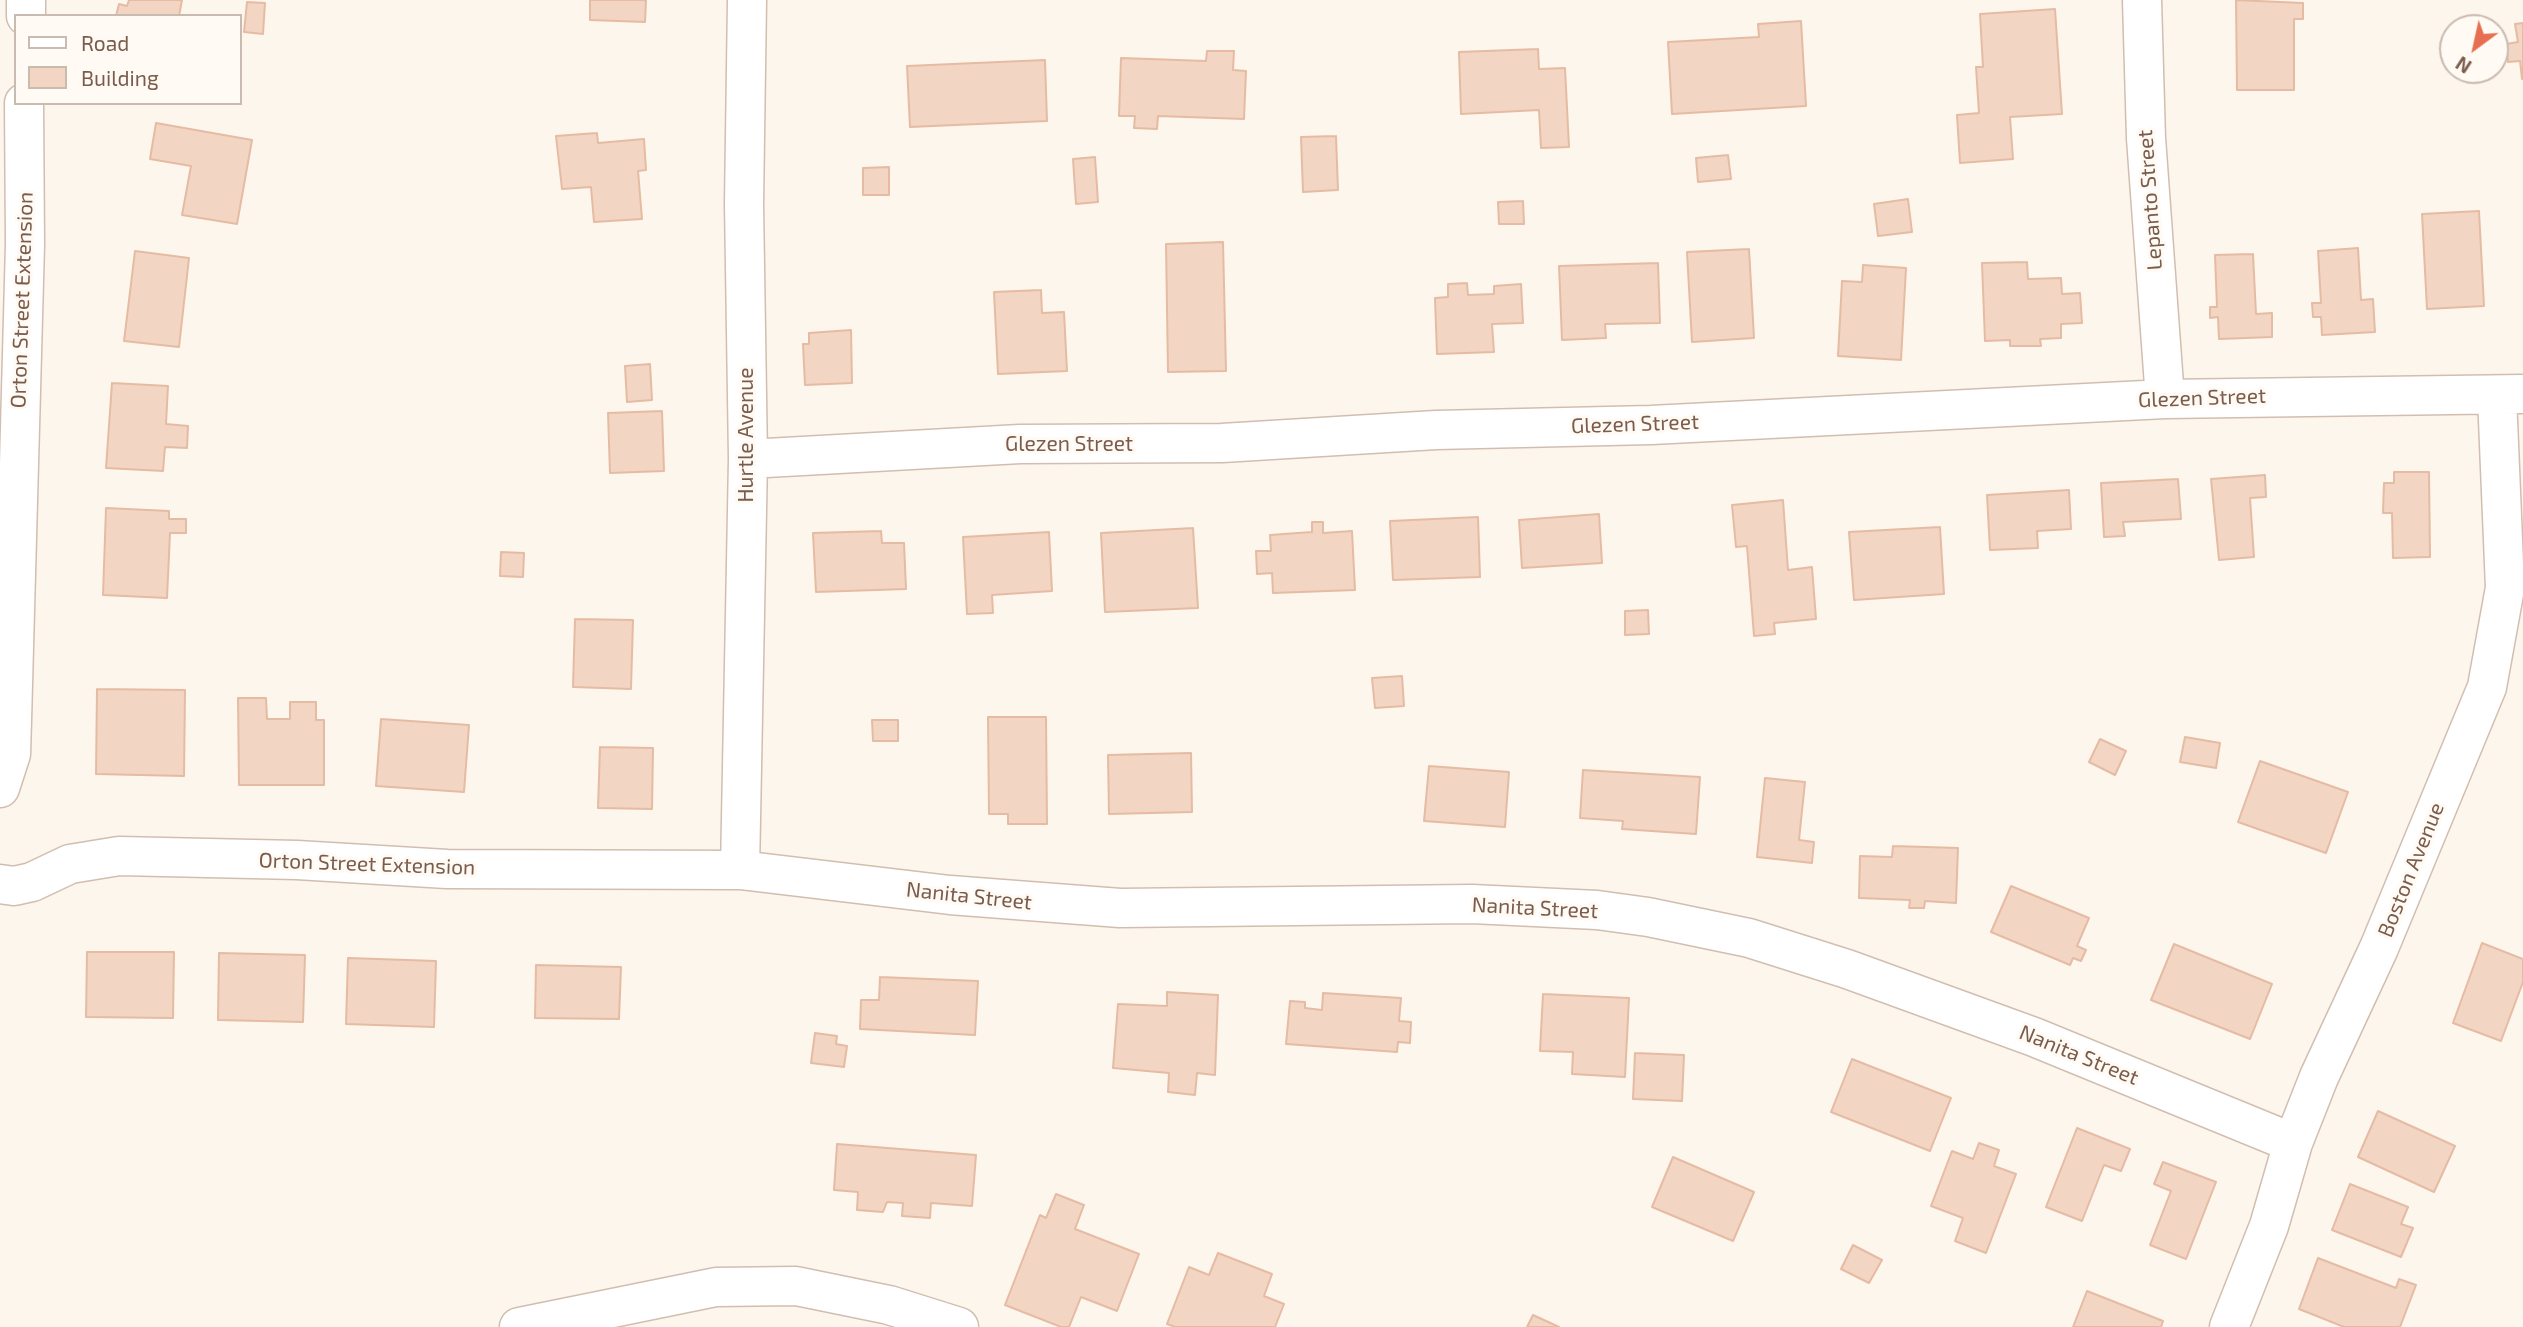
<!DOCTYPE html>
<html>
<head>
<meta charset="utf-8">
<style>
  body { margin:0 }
  #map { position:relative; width:2523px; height:1327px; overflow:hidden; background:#fdf6ec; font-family:"Exo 2",sans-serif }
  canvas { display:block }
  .legend { position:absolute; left:14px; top:14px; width:228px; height:91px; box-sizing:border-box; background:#fffaf3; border:2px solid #cabbb1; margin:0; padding:9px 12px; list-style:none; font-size:21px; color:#7a5c4d }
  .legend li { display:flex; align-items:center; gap:14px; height:35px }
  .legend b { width:35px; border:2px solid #cabbb1 }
  .north { position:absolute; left:2439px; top:14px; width:70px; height:70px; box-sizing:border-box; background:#fffaf3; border:2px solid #cabbb1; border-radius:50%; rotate:213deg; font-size:19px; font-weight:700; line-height:28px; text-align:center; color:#7a5c4d }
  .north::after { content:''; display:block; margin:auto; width:24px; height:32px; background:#e76f51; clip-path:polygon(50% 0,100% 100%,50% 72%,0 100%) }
</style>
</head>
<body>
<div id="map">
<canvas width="2523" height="1327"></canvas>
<ul class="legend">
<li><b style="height:9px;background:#fff"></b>Road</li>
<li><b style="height:19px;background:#f3d5c3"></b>Building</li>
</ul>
<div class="north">N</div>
</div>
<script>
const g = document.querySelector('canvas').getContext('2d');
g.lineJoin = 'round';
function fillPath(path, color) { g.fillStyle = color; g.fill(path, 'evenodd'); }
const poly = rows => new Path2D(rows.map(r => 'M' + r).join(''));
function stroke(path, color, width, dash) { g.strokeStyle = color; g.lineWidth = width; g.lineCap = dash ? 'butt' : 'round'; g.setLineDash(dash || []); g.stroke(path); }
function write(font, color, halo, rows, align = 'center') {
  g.font = font + ' "Exo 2",sans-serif'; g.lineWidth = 6; g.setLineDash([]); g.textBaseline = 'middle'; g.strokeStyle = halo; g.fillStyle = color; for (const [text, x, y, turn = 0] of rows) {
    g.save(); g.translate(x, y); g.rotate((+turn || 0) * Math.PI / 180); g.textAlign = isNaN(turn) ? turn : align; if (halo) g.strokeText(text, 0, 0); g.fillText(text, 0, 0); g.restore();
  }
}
const building = poly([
  [129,0,182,0,179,16,116,16,119,4,127,6,129,0],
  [590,0,646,0,645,22,590,20,590,0],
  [2236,0,2303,3,2303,19,2294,19,2294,90,2237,90,2236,0],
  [247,2,265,3,263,34,244,32,247,2],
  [2055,9,2062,114,2010,117,2013,159,1960,163,1957,115,1979,113,1976,67,1983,67,1980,14,2055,9],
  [1801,21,1806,106,1672,114,1668,42,1759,37,1758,24,1801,21],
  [2523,23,2523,79,2522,79,2520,61,2508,62,2506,44,2518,42,2515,24,2523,23],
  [1538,49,1539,69,1565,68,1569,147,1541,148,1539,110,1461,114,1459,52,1538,49],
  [1207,51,1234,51,1233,70,1246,71,1244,119,1158,116,1157,129,1134,128,1135,116,1119,116,1121,58,1206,61,1207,51],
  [1045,60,1047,121,910,127,907,66,1045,60],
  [156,123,252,140,237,224,182,215,191,166,150,159,156,123],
  [597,133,598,143,644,139,646,170,638,171,642,219,594,222,591,187,562,189,556,136,597,133],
  [1336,136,1338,190,1303,192,1301,137,1336,136],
  [1728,155,1731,179,1698,182,1696,158,1728,155],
  [1095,157,1098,202,1076,204,1073,159,1095,157],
  [889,167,889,195,863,195,863,168,889,167],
  [1908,199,1912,232,1878,236,1874,204,1908,199],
  [1523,201,1524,224,1499,224,1498,202,1523,201],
  [2479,211,2484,306,2427,309,2422,214,2479,211],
  [1223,242,1226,371,1168,372,1166,244,1223,242],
  [2358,248,2361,300,2373,299,2375,332,2322,335,2321,317,2313,317,2312,303,2321,303,2318,251,2358,248],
  [1749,249,1754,338,1692,342,1687,252,1749,249],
  [135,251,189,258,179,347,124,341,135,251],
  [2253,254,2256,314,2272,313,2272,337,2219,339,2218,317,2210,318,2210,307,2217,307,2215,255,2253,254],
  [2027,262,2028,279,2061,278,2062,294,2080,293,2082,323,2061,324,2061,338,2040,339,2041,346,2010,346,2010,340,1985,341,1982,263,2027,262],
  [1658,263,1660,323,1605,324,1606,338,1562,340,1559,266,1658,263],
  [1863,265,1906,268,1901,360,1838,356,1842,281,1862,282,1863,265],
  [1467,283,1468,295,1494,294,1494,286,1521,284,1523,323,1492,324,1494,352,1437,354,1435,298,1448,297,1448,284,1467,283],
  [1041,290,1042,313,1064,312,1067,371,998,374,994,292,1041,290],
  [851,330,852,383,805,385,803,344,809,344,809,333,851,330],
  [650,364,652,400,627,402,625,366,650,364],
  [112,383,168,386,166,424,188,426,187,448,165,447,163,471,106,468,112,383],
  [662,411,664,471,610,473,608,413,662,411],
  [2394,472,2429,472,2430,557,2393,558,2392,513,2383,513,2384,483,2394,483,2394,472],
  [2265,475,2266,497,2250,498,2254,557,2219,560,2211,479,2265,475],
  [2178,479,2181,519,2123,522,2125,536,2104,537,2101,483,2178,479],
  [2069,490,2071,529,2037,531,2038,548,1990,550,1987,495,2069,490],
  [1783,500,1788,570,1812,567,1816,619,1774,623,1775,634,1754,636,1747,546,1736,547,1732,505,1783,500],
  [106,508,169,511,169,519,186,519,186,533,170,533,167,598,103,595,106,508],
  [1599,514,1602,563,1522,568,1519,520,1599,514],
  [1478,517,1480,577,1393,580,1390,521,1478,517],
  [1312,522,1323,522,1323,533,1352,531,1355,590,1273,593,1272,573,1257,574,1256,551,1271,551,1270,535,1312,532,1312,522],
  [1940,527,1944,594,1854,600,1849,532,1940,527],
  [1193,528,1198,608,1105,612,1101,533,1193,528],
  [881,531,882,543,904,543,906,589,816,592,813,533,881,531],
  [1049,532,1052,591,992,595,993,613,967,614,963,537,1049,532],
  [501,552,524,553,523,577,500,576,501,552],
  [1648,610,1649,634,1625,635,1625,611,1648,610],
  [575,619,633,620,631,689,573,687,575,619],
  [1402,676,1404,706,1375,708,1372,678,1402,676],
  [97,689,185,690,184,776,96,774,97,689],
  [238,698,266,698,267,719,290,719,290,702,316,702,316,720,324,720,324,785,239,785,238,698],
  [988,717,1046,717,1047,824,1008,824,1008,814,989,814,988,717],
  [381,719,469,725,464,792,376,786,381,719],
  [872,720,898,720,898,741,873,741,872,720],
  [2185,737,2220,743,2216,768,2180,762,2185,737],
  [2100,739,2126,751,2115,775,2089,762,2100,739],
  [600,747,653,748,652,809,598,808,600,747],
  [1191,753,1192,812,1109,814,1108,755,1191,753],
  [2260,761,2348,792,2326,853,2238,822,2260,761],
  [1429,766,1509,772,1505,827,1424,821,1429,766],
  [1583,770,1700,777,1696,834,1622,829,1623,821,1580,818,1583,770],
  [1765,778,1805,782,1799,840,1814,842,1812,863,1757,857,1765,778],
  [1893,846,1958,848,1956,903,1925,901,1924,908,1909,908,1910,900,1859,898,1860,856,1892,857,1893,846],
  [2011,886,2089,918,2077,946,2086,950,2081,961,2073,958,2070,965,1991,932,2011,886],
  [2482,943,2523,959,2523,982,2501,1041,2453,1023,2482,943],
  [2174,944,2272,984,2250,1039,2151,1000,2174,944],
  [87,952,174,952,173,1018,86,1017,87,952],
  [219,953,305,955,303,1022,218,1020,219,953],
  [348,958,436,961,434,1027,346,1024,348,958],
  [536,965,621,967,619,1019,535,1018,536,965],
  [880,977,978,981,975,1035,860,1029,861,1000,879,1000,880,977],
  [1167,992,1218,995,1215,1075,1197,1073,1195,1095,1168,1092,1169,1073,1113,1068,1118,1004,1167,1006,1167,992],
  [1323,993,1401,998,1399,1021,1411,1022,1410,1043,1398,1042,1397,1052,1286,1044,1290,1001,1305,1002,1305,1008,1322,1010,1323,993],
  [1543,994,1629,998,1625,1077,1572,1074,1573,1052,1540,1051,1543,994],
  [815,1033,837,1036,836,1044,847,1046,844,1067,811,1063,815,1033],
  [1635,1053,1684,1055,1682,1101,1633,1099,1635,1053],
  [1852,1059,1951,1098,1930,1151,1831,1112,1852,1059],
  [2378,1111,2455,1146,2434,1192,2358,1157,2378,1111],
  [2077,1128,2130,1149,2121,1171,2104,1165,2082,1221,2046,1207,2077,1128],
  [1979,1143,1999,1150,1994,1166,2016,1174,1986,1253,1955,1241,1963,1218,1931,1206,1952,1151,1973,1159,1979,1143],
  [837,1144,976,1155,972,1206,931,1203,930,1218,902,1216,903,1203,887,1202,883,1212,857,1210,858,1192,834,1190,837,1144],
  [1673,1157,1754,1192,1733,1241,1652,1207,1673,1157],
  [2163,1162,2216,1182,2186,1259,2150,1245,2171,1191,2154,1184,2163,1162],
  [2350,1184,2408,1207,2401,1224,2413,1228,2401,1257,2332,1230,2350,1184],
  [1056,1194,1084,1205,1075,1229,1139,1254,1117,1311,1081,1297,1069,1327,1061,1327,1005,1305,1040,1215,1046,1218,1056,1194],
  [1853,1245,1882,1260,1869,1283,1841,1269,1853,1245],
  [1218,1253,1272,1274,1264,1296,1284,1304,1275,1327,1175,1327,1167,1324,1189,1267,1209,1275,1218,1253],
  [2318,1258,2396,1288,2399,1279,2416,1285,2400,1327,2344,1327,2299,1309,2318,1258],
  [2087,1291,2163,1321,2161,1327,2073,1327,2087,1291],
  [1533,1315,1559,1327,1527,1327,1533,1315]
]);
fillPath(building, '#f3d5c3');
stroke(building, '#e6bba3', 2);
const minor = poly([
  [2142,0,2146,138,2165,399],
  [26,16,26,0],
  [748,459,1020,444,1222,443,1436,430,1651,425,2165,399,2523,394],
  [0,788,11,754,12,721,25,244,24,103],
  [740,870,748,459,744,204,747,0],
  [0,884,14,886,32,882,70,864,119,856,297,860,447,869,740,870,950,895,1120,908,1472,904,1597,910,1648,917,1749,938,1847,969,2034,1037,2293,1143],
  [519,1327,716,1287,796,1286,889,1305,959,1327],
  [2229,1327,2269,1226,2293,1143,2319,1077,2379,948,2487,687,2505,588,2497,396]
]);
stroke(minor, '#d1beb0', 41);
stroke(minor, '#fff', 38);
write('21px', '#7a5c4d', '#fffaf3', [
  ["Lepanto Street",2150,200,-94],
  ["Orton Street Extension",22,300,-88],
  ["Glezen Street",2202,398,-2],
  ["Glezen Street",1635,424,-2],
  ["Hurtle Avenue",746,435,-90],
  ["Glezen Street",1069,444],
  ["Orton Street Extension",367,864,2],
  ["Boston Avenue",2411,870,-68],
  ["Nanita Street",969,896,6],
  ["Nanita Street",1535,908,3],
  ["Nanita Street",2079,1055,22]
]);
</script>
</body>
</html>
